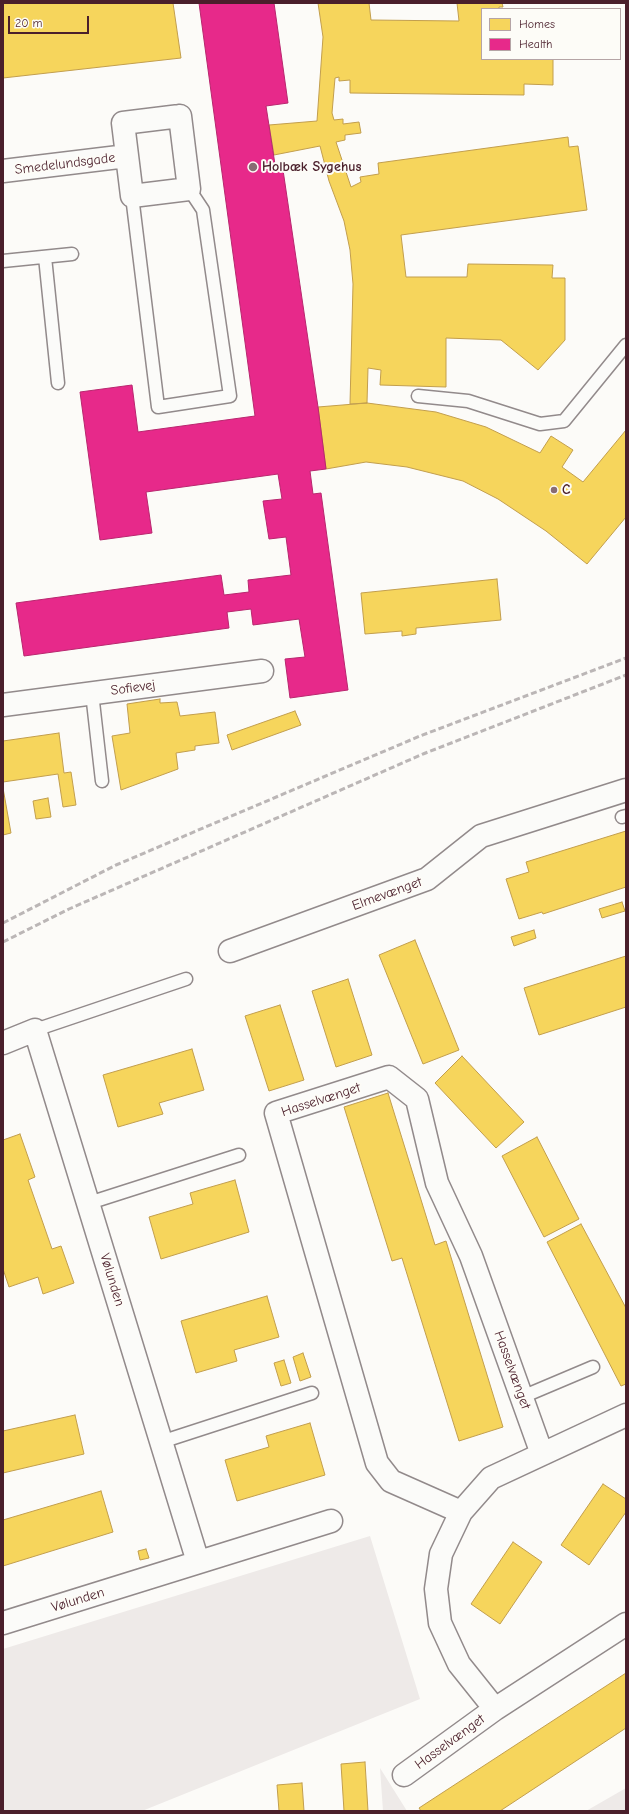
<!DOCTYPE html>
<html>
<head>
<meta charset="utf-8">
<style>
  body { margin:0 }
  #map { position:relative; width:629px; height:1814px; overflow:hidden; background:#fcfbf8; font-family:"Comic Neue",sans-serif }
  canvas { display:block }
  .frame { position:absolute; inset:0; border:4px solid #4a1f2b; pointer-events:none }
  .legend { position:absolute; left:481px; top:8px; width:140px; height:52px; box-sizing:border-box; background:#fdfcf7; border:1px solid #b5a4a5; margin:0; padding:5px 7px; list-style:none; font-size:12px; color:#4a1f2b }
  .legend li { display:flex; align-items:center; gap:8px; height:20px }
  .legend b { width:20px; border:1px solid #b5a4a5 }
  .scale { position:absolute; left:8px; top:16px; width:81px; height:18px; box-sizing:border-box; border:2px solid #4a1f2b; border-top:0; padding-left:5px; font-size:12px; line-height:14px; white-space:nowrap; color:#4a1f2b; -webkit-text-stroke:3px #fdfcf7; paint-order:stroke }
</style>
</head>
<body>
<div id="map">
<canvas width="629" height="1814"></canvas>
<div class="frame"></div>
<ul class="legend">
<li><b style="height:11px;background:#f6d55c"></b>Homes</li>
<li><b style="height:11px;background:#e7298a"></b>Health</li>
</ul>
<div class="scale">20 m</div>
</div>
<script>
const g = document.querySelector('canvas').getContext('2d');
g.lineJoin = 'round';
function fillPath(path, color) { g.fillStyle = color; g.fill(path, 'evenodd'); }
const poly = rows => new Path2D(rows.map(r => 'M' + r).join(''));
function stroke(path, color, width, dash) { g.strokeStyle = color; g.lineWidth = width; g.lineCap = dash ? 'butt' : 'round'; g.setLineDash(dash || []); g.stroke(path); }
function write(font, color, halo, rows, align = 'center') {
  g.font = font + ' "Comic Neue",sans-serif'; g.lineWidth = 4; g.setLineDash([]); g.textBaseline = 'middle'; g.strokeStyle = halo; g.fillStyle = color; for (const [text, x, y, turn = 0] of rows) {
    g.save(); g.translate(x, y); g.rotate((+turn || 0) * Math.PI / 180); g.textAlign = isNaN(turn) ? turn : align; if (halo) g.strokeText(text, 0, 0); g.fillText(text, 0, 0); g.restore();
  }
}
fillPath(poly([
  [370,1536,420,1699,142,1811,3,1811,3,1649],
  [380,1768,407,1811,383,1811],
  [626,1788,626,1811,586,1811]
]), '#eeeae8');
const homes = poly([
  [3,3,173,3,181,58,3,78,3,3],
  [318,3,369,3,371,20,459,21,457,3,502,3,503,7,499,7,499,9,482,9,482,59,553,59,553,85,524,84,524,95,350,93,350,80,339,81,339,77,335,78,332,113,334,120,343,119,343,124,359,122,361,133,345,135,345,140,336,142,351,187,361,182,360,177,379,174,378,163,568,137,569,147,578,146,587,210,401,235,406,277,467,277,468,264,553,265,552,278,565,278,565,340,538,370,501,340,446,338,446,387,380,385,381,370,368,368,367,403,350,404,353,284,350,250,344,221,329,181,320,146,274,155,269,125,317,121,323,37,318,3],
  [367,403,436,412,486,427,540,453,551,436,573,450,562,467,583,482,626,430,626,517,587,564,546,531,498,499,463,481,407,467,366,462,326,469,318,407,367,403],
  [497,579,501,620,416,628,416,634,402,636,402,631,365,634,361,593,497,579],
  [160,699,160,703,177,702,180,716,215,712,219,743,195,746,195,750,176,753,178,769,121,790,112,736,130,733,127,704,160,699],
  [295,711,301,725,232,750,227,735,295,711],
  [59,733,64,773,71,772,76,805,63,807,58,774,3,782,3,741,59,733],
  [3,788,11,833,3,835,3,788],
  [48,798,51,817,36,819,33,801,48,798],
  [626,831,626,887,543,914,542,912,519,919,506,879,529,872,526,862,626,831],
  [622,902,625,911,602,918,599,909,622,902],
  [534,930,536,938,514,946,511,937,534,930],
  [415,940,459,1050,423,1064,379,955,415,940],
  [626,956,626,1007,539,1035,524,988,626,956],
  [348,979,372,1055,336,1067,312,991,348,979],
  [280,1005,304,1080,269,1091,245,1016,280,1005],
  [192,1049,204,1090,159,1103,163,1114,118,1127,103,1075,192,1049],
  [462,1056,524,1122,496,1148,435,1083,462,1056],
  [388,1093,435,1245,446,1241,503,1427,459,1441,402,1258,392,1261,344,1107,388,1093],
  [20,1134,35,1177,28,1180,52,1249,61,1246,74,1283,43,1294,38,1277,9,1287,3,1269,3,1140,20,1134],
  [537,1137,579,1219,544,1237,502,1156,537,1137],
  [235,1180,249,1232,161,1259,149,1217,193,1204,190,1193,235,1180],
  [581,1224,626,1308,626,1384,621,1386,547,1242,581,1224],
  [267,1296,279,1337,234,1350,237,1361,196,1373,181,1321,267,1296],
  [303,1353,311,1377,300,1381,293,1357,303,1353],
  [284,1360,291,1383,281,1386,274,1363,284,1360],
  [75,1415,84,1454,3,1473,3,1431,75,1415],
  [310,1423,325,1475,237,1501,225,1460,269,1447,266,1436,310,1423],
  [603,1484,626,1499,626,1512,589,1565,561,1545,603,1484],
  [101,1491,113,1532,3,1566,3,1520,101,1491],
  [513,1542,542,1562,500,1624,471,1604,513,1542],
  [146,1549,149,1558,140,1560,138,1551,146,1549],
  [626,1673,626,1728,500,1811,421,1811,419,1808,626,1673],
  [365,1762,368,1811,344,1811,341,1764,365,1762],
  [302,1783,304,1811,279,1811,277,1785,302,1783]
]);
fillPath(homes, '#f6d55c');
stroke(homes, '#c29e4d', 1);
const health = poly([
  [199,3,274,3,288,103,266,106,276,171,283,170,318,407,326,469,310,471,313,494,321,493,348,690,290,698,285,659,305,657,299,619,253,625,251,609,227,612,229,628,24,656,16,603,221,575,224,595,249,592,248,580,291,575,286,537,269,539,263,501,282,499,278,474,146,492,152,533,100,540,80,392,132,385,138,432,255,416,199,3]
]);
fillPath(health, '#e7298a');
stroke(health, '#b8266e', 1);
const lane = poly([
  [132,196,158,407,230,396,203,210,189,189],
  [45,257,58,383],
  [3,261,72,254],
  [418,396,468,401,540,424,564,421,626,345],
  [92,693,102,781],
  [622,817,626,816],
  [35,1030,186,979],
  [89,1203,239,1155],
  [522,1397,593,1367],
  [161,1442,312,1393]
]);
const street = poly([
  [180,116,189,189,132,196,123,123,180,116],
  [3,171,127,156],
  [3,705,262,671],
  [230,951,427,879,481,836,626,790],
  [3,1043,35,1030,198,1562],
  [461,1512,391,1481,377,1463,276,1113,389,1077,417,1099,437,1183,471,1256,542,1454],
  [3,1623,331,1521],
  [495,1709,459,1664,440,1623,436,1589,441,1554,461,1512,491,1478,626,1415],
  [404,1775,495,1709,626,1624]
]);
stroke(lane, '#928a8b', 15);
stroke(street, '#928a8b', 25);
stroke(lane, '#fbfbf9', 12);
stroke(street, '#fbfbf9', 22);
stroke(poly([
  [3,923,116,865,420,736,626,658],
  [3,942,69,909,423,754,626,675]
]), '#bbb6b6', 3, [6, 3]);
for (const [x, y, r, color] of [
  [253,167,5,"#886c73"],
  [554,490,4,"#886c73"]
]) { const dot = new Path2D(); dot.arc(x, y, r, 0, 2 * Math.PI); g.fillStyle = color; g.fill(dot); stroke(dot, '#fdfcf7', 1.5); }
write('14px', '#4a1f2b', '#fdfcf7', [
  ["Smedelundsgade",65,164,-7],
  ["Sofievej",133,688,-8],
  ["Elmevænget",387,894,-20],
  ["Hasselvænget",321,1100,-18],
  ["Vølunden",112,1280,73],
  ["Hasselvænget",512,1370,70],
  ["Vølunden",78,1600,-17],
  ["Hasselvænget",450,1742,-36]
]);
write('bold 14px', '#4a1f2b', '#fdfcf7', [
  ["Holbæk Sygehus",262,167],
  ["C",562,490]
], 'left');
</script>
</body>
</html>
